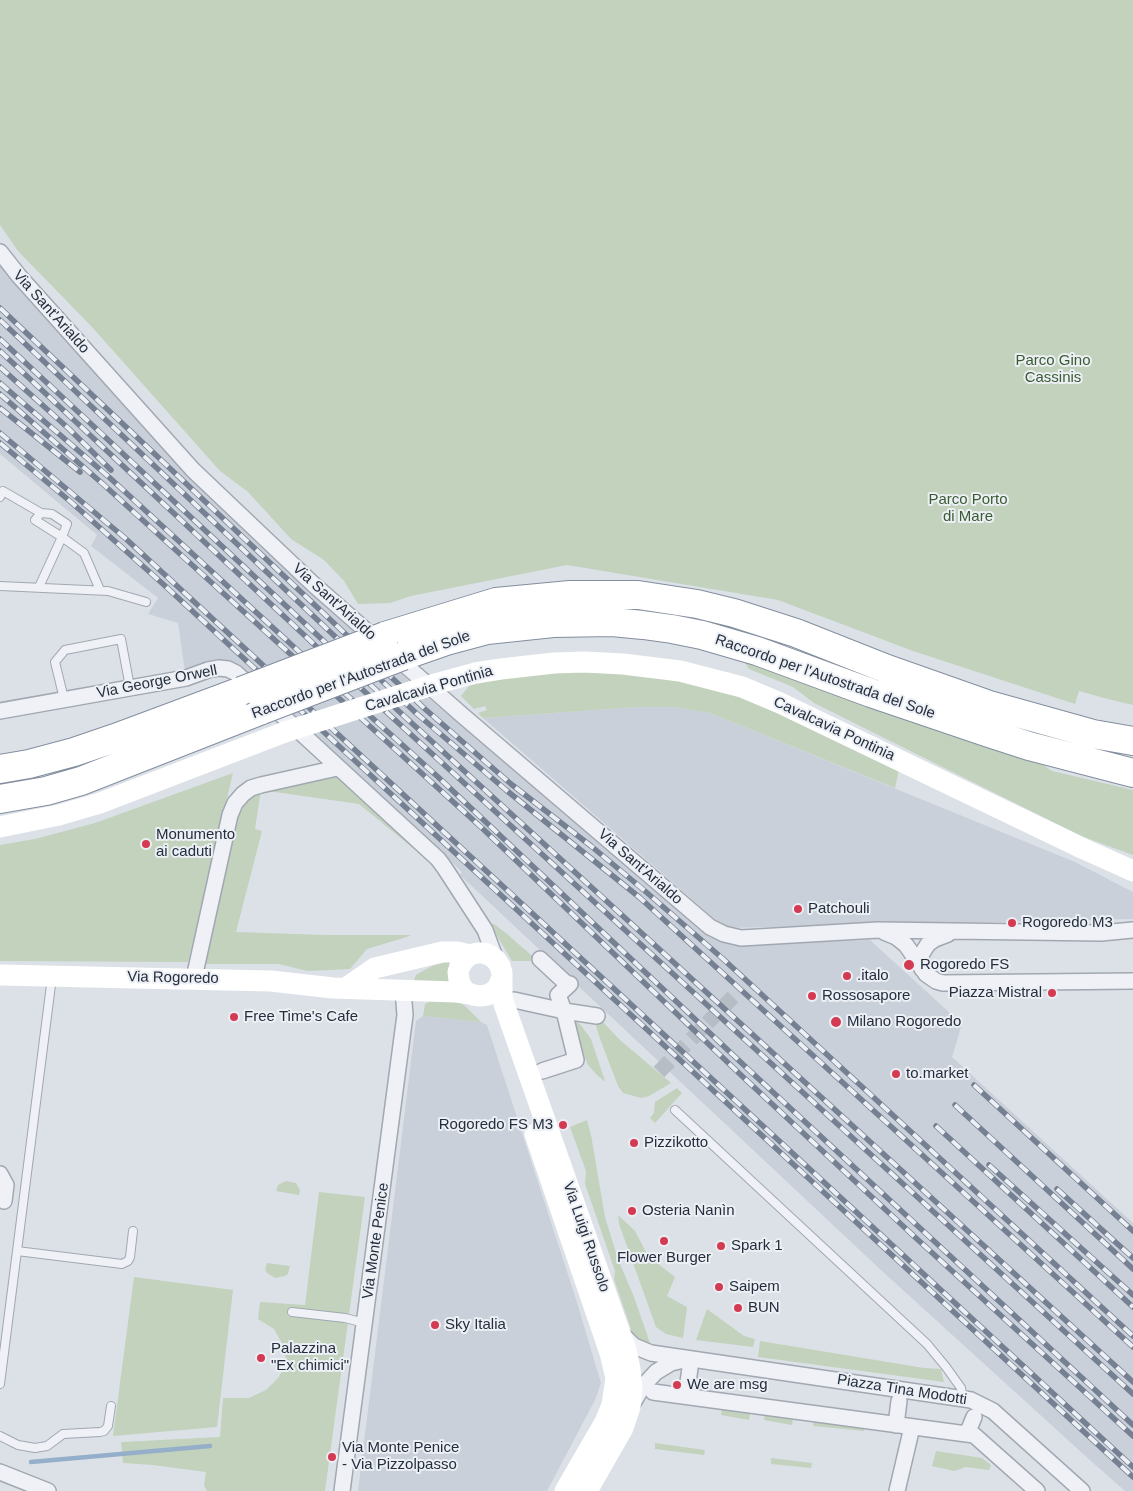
<!DOCTYPE html>
<html>
<head>
<meta charset="utf-8">
<style>
  body { margin:0 }
  canvas { display:block; background:#dce1e7 }
</style>
</head>
<body>
<canvas width="1133" height="1491"></canvas>
<script>
const g = document.querySelector('canvas').getContext('2d');
g.lineJoin = 'round';
function fillPath(path, color) { g.fillStyle = color; g.fill(path, 'evenodd'); }
const poly = rows => new Path2D(rows.map(r => 'M' + r).join(''));
function stroke(path, color, width, dash) { g.strokeStyle = color; g.lineWidth = width; g.lineCap = dash ? 'butt' : 'round'; g.setLineDash(dash || []); g.stroke(path); }
function write(font, color, halo, rows, align = 'center') {
  g.font = font + ' Helvetica,sans-serif'; g.lineWidth = 4; g.setLineDash([]); g.textBaseline = 'middle'; g.strokeStyle = halo; g.fillStyle = color; for (const [text, x, y, turn = 0] of rows) {
    g.save(); g.translate(x, y); g.rotate((+turn || 0) * Math.PI / 180); g.textAlign = isNaN(turn) ? turn : align; if (halo) g.strokeText(text, 0, 0); g.fillText(text, 0, 0); g.restore();
  }
}
fillPath(poly([
  [0,257,263,546,354,632,427,697,546,796,708,935,731,945,870,940,962,1024,952,1057,1133,1223,1133,1491,1125,1491,1092,1462,882,1271,460,875,462,872,452,862,246,671,238,666,221,661,209,661,185,671,178,623,148,614,158,598,91,546,97,535,0,454],
  [637,707,675,707,710,713,1075,862,1133,892,1133,919,725,928,483,718],
  [423,1016,481,1022,487,1025,576,1299,601,1383,595,1400,547,1491,358,1491,416,1021]
]), '#cad0d9');
fillPath(poly([
  [0,0,1133,0,1133,705,1104,698,1079,691,1075,704,913,651,778,600,567,565,411,596,390,603,358,604,344,581,324,560,291,539,248,492,220,471,92,327,18,251,0,225],
  [740,655,1025,753,1052,771,1133,790,1133,855,1081,836,814,703,793,687,749,669],
  [588,669,664,675,731,693,782,712,899,770,895,788,710,713,675,707,637,707,483,718,478,713,487,710,485,706,474,709,461,696,469,686,520,673],
  [233,773,188,962,0,961,0,845,35,839,95,823],
  [329,773,337,775,435,866,359,804,261,790,255,829,262,831,236,932,326,935,411,935,407,937,367,949,350,969,307,971,279,964,200,964,233,816,240,802,251,792,259,789],
  [494,924,507,934,538,961,512,961,497,936,492,925],
  [450,961,448,972,450,983,413,983,416,975,421,972,432,966],
  [432,1000,454,1001,461,1003,465,1006,481,1022,423,1016,425,1004],
  [597,1016,621,1041,671,1083,649,1096,641,1098,623,1093,618,1086,599,1036,596,1026],
  [570,1020,574,1021,580,1024,591,1039,605,1081,604,1081,596,1074,588,1065],
  [677,1088,682,1093,655,1123,650,1118,654,1113,655,1102],
  [587,1120,591,1135,605,1217,618,1259,634,1297,650,1343,637,1340,632,1332,614,1279,615,1271,585,1184,586,1171,570,1127],
  [286,1181,296,1183,300,1190,299,1195,276,1191,278,1185],
  [319,1192,365,1197,325,1491,207,1491,204,1485,206,1472,153,1465,123,1463,121,1442,220,1437,223,1398,249,1398,266,1390,278,1378,287,1363,282,1343,274,1329,258,1319,260,1302,305,1305],
  [618,1215,635,1231,648,1256,675,1277,667,1296,687,1307,683,1338,666,1334,656,1327,619,1224],
  [267,1263,290,1266,288,1274,285,1276,275,1278,267,1273,265,1269],
  [134,1277,233,1290,217,1427,113,1436],
  [707,1309,744,1336,755,1339,753,1347,696,1340],
  [760,1341,924,1368,941,1369,944,1382,758,1357],
  [722,1409,750,1414,749,1420,721,1415],
  [765,1414,793,1419,792,1425,764,1420],
  [814,1420,865,1426,864,1431,813,1426],
  [655,1443,705,1450,704,1455,655,1449],
  [936,1451,982,1458,991,1465,989,1470,966,1467,954,1471,932,1466],
  [771,1458,812,1463,811,1468,771,1464]
]), '#c2d2bd');
stroke(poly([
  [31,1462,210,1446]
]), '#95aeca', 4.5);
stroke(poly([
  [659,1072,733,997]
]), '#b7bdc5', 15, [15, 8]);
const lane = poly([
  [0,497,3,491,41,513],
  [0,586,108,591,146,602],
  [39,587,62,537,35,520,41,513,52,514,67,524,62,537,84,553,100,590],
  [64,699,55,662,65,650,121,639,129,682,129,688],
  [675,1110,927,1344,946,1367,961,1388,963,1399],
  [17,1251,122,1264,128,1261,130,1257,133,1231],
  [292,1312,345,1318,365,1323],
  [0,1384,52,977],
  [0,1436,18,1445,35,1448,47,1446,63,1434,100,1432,104,1431,108,1426,111,1406]
]);
const street = poly([
  [0,252,19,276,193,470,313,584,462,715,710,927,724,934,741,938,878,930,1101,933,1133,930],
  [0,711,186,678,208,670,219,668,228,669,236,673,438,859,444,867,485,930,496,960],
  [884,932,896,937,906,945,926,974,936,981,943,983,1133,981],
  [540,959,568,985],
  [922,969,921,955,928,944,935,939,948,934],
  [194,978,230,815,235,803,243,794,251,788,261,785,337,768],
  [514,1000,564,1011,597,1016],
  [542,1071,576,1060,564,1011,558,995,570,984],
  [0,1174,6,1185,4,1201],
  [621,1333,634,1346,651,1353,971,1400,993,1411,1082,1491],
  [653,1392,974,1435,1037,1491],
  [686,1396,690,1368],
  [633,1403,643,1386,656,1372,671,1363,684,1360],
  [896,1425,899,1401],
  [967,1434,974,1417],
  [0,1472,48,1491],
  [342,1491,405,1015,403,990],
  [897,1491,912,1427]
]);
const highway = poly([
  [385,636,496,602,570,595,638,595,697,604,734,613,796,633,887,669,989,705,1093,734,1133,741],
  [403,656,446,641,487,630,553,623,612,622,643,625,672,629,702,635,757,651,871,693,986,732,1029,746,1133,773],
  [0,769,29,764,74,752,115,738,241,691],
  [0,799,46,791,81,781,262,710]
]);
stroke(lane, '#a1a8b1', 10);
stroke(street, '#a1a8b1', 18);
stroke(highway, '#838e9f', 30);
stroke(lane, '#eff1f6', 8);
stroke(street, '#eff1f6', 15);
stroke(poly([
  [435,684,475,673,501,669,554,663,584,662,623,664,680,671,742,687,780,703,1084,849,1133,871],
  [0,827,59,815,100,803,285,732],
  [0,975,271,981,333,988,456,992,471,994],
  [501,980,498,987,493,992,487,995,480,996,473,995,466,992,461,986,459,980,458,972,460,966,464,960,470,955,477,953,484,953,491,956,496,960,500,966,502,973,502,997,505,1007,626,1350,630,1369,632,1390,630,1407,623,1428,587,1491],
  [346,988,375,968,442,952,457,952,470,955],
  [535,1134,610,1353,616,1378,612,1405,605,1422,565,1491]
]), '#fff', 21);
stroke(highway, '#fff', 28);
const rail = poly([
  [0,308,425,709,511,784,591,846,645,891,722,958,1133,1336],
  [0,320,416,713,506,790,639,897,1133,1347],
  [0,339,404,716,1133,1382],
  [0,351,394,719,1133,1394],
  [0,367,68,428,111,470],
  [0,383,110,478,319,670,437,776,749,1070,1133,1425],
  [0,394,104,485,482,828,742,1076,917,1239,1133,1436],
  [0,408,80,472],
  [0,433,125,538,1133,1467],
  [0,443,71,502,163,584,1133,1477],
  [974,1085,1133,1231],
  [955,1105,1133,1269],
  [936,1126,1133,1307],
  [989,1165,1133,1295],
  [1057,1189,1133,1258]
]);
stroke(rail, '#758092', 5.5);
stroke(rail, '#ecf0f5', 4, [11]);
const highwayBridge = poly([
  [241,691,385,636],
  [262,710,403,656]
]);
stroke(highwayBridge, '#838e9f', 30, []);
stroke(poly([
  [285,732,435,684]
]), '#fff', 21);
stroke(highwayBridge, '#fff', 28);
for (const [x, y, r, color] of [
  [146,844,5,"#d43a51"],
  [798,909,5,"#d43a51"],
  [1012,923,5,"#d43a51"],
  [909,965,6,"#d43a51"],
  [847,976,5,"#d43a51"],
  [1052,993,5,"#d43a51"],
  [812,996,5,"#d43a51"],
  [234,1017,5,"#d43a51"],
  [836,1022,6,"#d43a51"],
  [896,1074,5,"#d43a51"],
  [563,1125,5,"#d43a51"],
  [634,1143,5,"#d43a51"],
  [632,1211,5,"#d43a51"],
  [664,1241,5,"#d43a51"],
  [721,1246,5,"#d43a51"],
  [719,1287,5,"#d43a51"],
  [738,1308,5,"#d43a51"],
  [435,1325,5,"#d43a51"],
  [261,1358,5,"#d43a51"],
  [677,1385,5,"#d43a51"],
  [332,1457,5,"#d43a51"]
]) { const dot = new Path2D(); dot.arc(x, y, r, 0, 2 * Math.PI); g.fillStyle = color; g.fill(dot); stroke(dot, '#ecf0f5', 2); }
write('15px', '#252e3e', '#ecf0f5', [
  ["Via Sant'Arialdo",51,312,48],
  ["Via Sant'Arialdo",334,602,42],
  ["Raccordo per l'Autostrada del Sole",361,675,-20],
  ["Raccordo per l'Autostrada del Sole",825,677,19],
  ["Via George Orwell",157,682,-11],
  ["Cavalcavia Pontinia",429,689,-16],
  ["Cavalcavia Pontinia",834,729,25],
  ["Via Sant'Arialdo",640,867,41],
  ["Via Rogoredo",173,978,1],
  ["Via Luigi Russolo",586,1237,71],
  ["Via Monte Penice",376,1241,-82],
  ["Piazza Tina Modotti",902,1390,9]
]);
write('15px', '#3a5b32', '#ecf0f5', [
  ["Parco Gino",1053,361],
  ["Cassinis",1053,378],
  ["Parco Porto",968,500],
  ["di Mare",968,517]
]);
write('15px', '#252e3e', '#ecf0f5', [
  ["Monumento",156,835],
  ["ai caduti",156,852],
  ["Patchouli",808,909],
  ["Rogoredo M3",1022,923],
  ["Rogoredo FS",920,965],
  [".italo",857,976],
  ["Piazza Mistral",1042,993,"right"],
  ["Rossosapore",822,996],
  ["Free Time's Cafe",244,1017],
  ["Milano Rogoredo",847,1022],
  ["to.market",906,1074],
  ["Rogoredo FS M3",553,1125,"right"],
  ["Pizzikotto",644,1143],
  ["Osteria Nanìn",642,1211],
  ["Spark 1",731,1246],
  ["Flower Burger",664,1258,"center"],
  ["Saipem",729,1287],
  ["BUN",748,1308],
  ["Sky Italia",445,1325],
  ["Palazzina",271,1349],
  ["\"Ex chimici\"",271,1366],
  ["We are msg",687,1385],
  ["Via Monte Penice",342,1448],
  ["- Via Pizzolpasso",342,1465]
], 'left');
</script>
</body>
</html>
